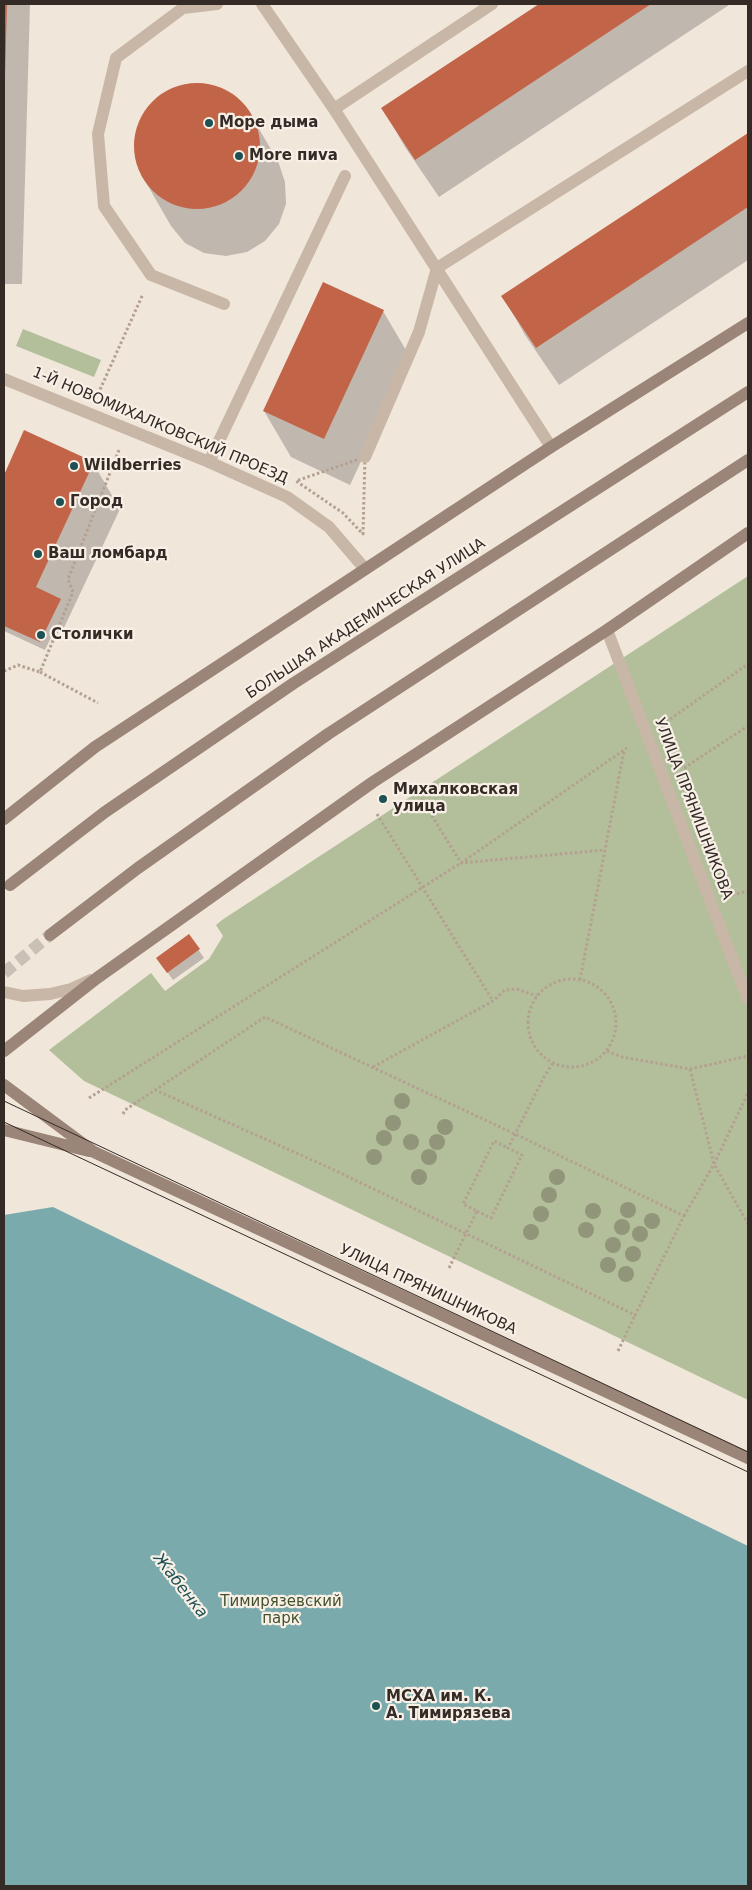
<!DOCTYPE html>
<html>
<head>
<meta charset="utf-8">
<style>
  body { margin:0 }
  #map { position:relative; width:752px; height:1890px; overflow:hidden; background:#f0e6da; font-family:"DejaVu Sans",sans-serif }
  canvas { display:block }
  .frame { position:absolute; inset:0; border:5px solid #342b27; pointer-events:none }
</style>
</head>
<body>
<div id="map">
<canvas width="752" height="1890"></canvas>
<div class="frame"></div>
</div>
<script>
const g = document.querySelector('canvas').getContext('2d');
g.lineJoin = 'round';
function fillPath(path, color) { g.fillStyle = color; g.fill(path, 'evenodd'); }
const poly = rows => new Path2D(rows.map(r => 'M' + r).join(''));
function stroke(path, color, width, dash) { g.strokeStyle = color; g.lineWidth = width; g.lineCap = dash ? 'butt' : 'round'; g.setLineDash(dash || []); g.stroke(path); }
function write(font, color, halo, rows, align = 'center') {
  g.font = font + ' "DejaVu Sans",sans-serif'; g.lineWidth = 4.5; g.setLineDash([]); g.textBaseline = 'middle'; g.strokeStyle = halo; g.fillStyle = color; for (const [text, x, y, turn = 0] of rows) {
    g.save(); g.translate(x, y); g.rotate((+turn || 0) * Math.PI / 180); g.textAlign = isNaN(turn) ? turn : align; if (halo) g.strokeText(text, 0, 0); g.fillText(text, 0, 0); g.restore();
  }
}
fillPath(poly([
  [23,329,101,360,94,377,16,346],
  [748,576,748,1400,84,1081,49,1050,151,973,165,991,209,959,223,936,216,925,222,920]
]), '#b3bf9b');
fillPath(poly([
  [53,1207,748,1546,748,1886,4,1886,4,1215]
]), '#7aaaac');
fillPath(poly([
  [4,4,30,4,22,284,4,284],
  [541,4,729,5,439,197,405,147,383,109],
  [200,84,219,88,236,98,250,114,278,161,285,182,286,204,279,224,265,241,247,252,226,256,204,253,185,243,171,226,144,179,136,161,134,142,139,124,148,107,163,94,181,86],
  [748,135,748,260,559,385,525,335,503,296],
  [323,284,383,311,410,357,350,485,291,457,264,411],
  [25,432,93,463,120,509,62,632,55,629,45,650,4,631,4,477],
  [189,936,204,958,173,980,163,966]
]), '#0003');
fillPath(poly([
  [4,4,7,4,5,77,4,77],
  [539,4,651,4,415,160,381,108],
  '134 146a63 63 0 1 1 126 0a63 63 0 1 1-126 0Z',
  [748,133,748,207,536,348,501,296],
  [323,282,384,310,324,439,263,411],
  [24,430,94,462,36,587,61,599,40,642,4,626,4,475],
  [189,934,200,949,167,973,156,958]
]), '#c26447');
stroke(poly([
  [4,973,50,935]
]), '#cac1b6', 12, [12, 6]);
stroke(poly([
  [98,394,143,294],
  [365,457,363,534,343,513,296,481,365,457],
  [4,671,18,665,40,672,73,592,68,579,119,450],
  [40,672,98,703],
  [666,722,748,664],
  [684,768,748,726],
  [416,790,461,863,604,850],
  [377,814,493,1001],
  [732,895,748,891],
  '528 1023a44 44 0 1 1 88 0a44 44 0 1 1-88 0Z',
  [580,980,624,751],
  [607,1051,622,1057,690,1069,748,1056],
  [373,1067,493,1001,505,990,517,989,537,996],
  [690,1069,714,1164,748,1224],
  [89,1098,461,863,627,748],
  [123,1114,125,1110,265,1017,515,1134,684,1216,635,1315,330,1168,155,1090],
  [477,1211,491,1218,522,1155,508,1148,544,1077,553,1063],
  [684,1216,714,1164,748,1093],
  [449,1268,477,1211,463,1204,494,1141,508,1148],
  [618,1351,635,1315]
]), '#b4a091', 3, [2.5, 2.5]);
stroke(poly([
  [217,4,183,8,116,58,98,134,104,206,151,275,224,304],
  [262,4,334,109,551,447],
  [334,109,492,4],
  [365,457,419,332,437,268,748,71],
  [209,462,345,176]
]), '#c8b6a6', 12);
stroke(poly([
  [4,379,209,462,287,497,329,527,365,569],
  [607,630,748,1000]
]), '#c8b6a6', 12);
stroke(poly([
  [4,992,23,996,50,994,71,989,91,980]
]), '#c8b6a6', 12);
stroke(poly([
  [4,819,95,747,551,447,748,323],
  [10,885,105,812,294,683,748,392],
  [50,935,138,868,328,734,748,460],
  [4,1051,97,978,373,782,607,630,748,533],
  [4,1085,94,1152,748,1458],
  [4,1130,89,1151]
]), '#9b8578', 12);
stroke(poly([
  [4,1101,748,1452],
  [4,1122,748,1472]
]), '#342b27', 1);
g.fillStyle = '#91957a';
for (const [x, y] of [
  [402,1101],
  [393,1123],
  [445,1127],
  [384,1138],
  [411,1142],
  [437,1142],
  [374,1157],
  [429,1157],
  [419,1177],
  [557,1177],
  [549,1195],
  [628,1210],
  [593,1211],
  [541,1214],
  [652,1221],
  [622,1227],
  [586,1230],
  [531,1232],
  [640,1234],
  [613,1245],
  [633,1254],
  [608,1265],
  [626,1274]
]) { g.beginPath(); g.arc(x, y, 8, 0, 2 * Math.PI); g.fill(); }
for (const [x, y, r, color] of [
  [209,123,5,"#1e5154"],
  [239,156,5,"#1e5154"],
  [74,466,5,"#1e5154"],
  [60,502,5,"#1e5154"],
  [38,554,5,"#1e5154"],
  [41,635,5,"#1e5154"],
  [383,799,5,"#1e5154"],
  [376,1706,5,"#1e5154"]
]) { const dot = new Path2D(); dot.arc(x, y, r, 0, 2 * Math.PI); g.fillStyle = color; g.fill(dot); stroke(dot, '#f8f0e6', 2); }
write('bold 15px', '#342b27', '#f8f0e6', [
  ["Море дыма",219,123],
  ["More пиva",249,156],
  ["Wildberries",84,466],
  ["Город",70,502],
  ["Ваш ломбард",48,554],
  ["Столички",51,635],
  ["Михалковская",393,790],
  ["улица",393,807],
  ["МСХА им. К.",386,1697],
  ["А. Тимирязева",386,1714]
], 'left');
write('15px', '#342b27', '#f8f0e6', [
  ["1-Й НОВОМИХАЛКОВСКИЙ ПРОЕЗД",160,426,23],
  ["БОЛЬШАЯ АКАДЕМИЧЕСКАЯ УЛИЦА",366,619,-33],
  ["УЛИЦА ПРЯНИШНИКОВА",693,809,69],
  ["УЛИЦА ПРЯНИШНИКОВА",428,1290,25]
]);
write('15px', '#44522c', '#f8f0e6', [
  ["Тимирязевский",281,1602],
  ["парк",281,1619]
]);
write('italic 16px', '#1e5154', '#f8f0e6', [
  ["Жабенка",180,1586,52]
]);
</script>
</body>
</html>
